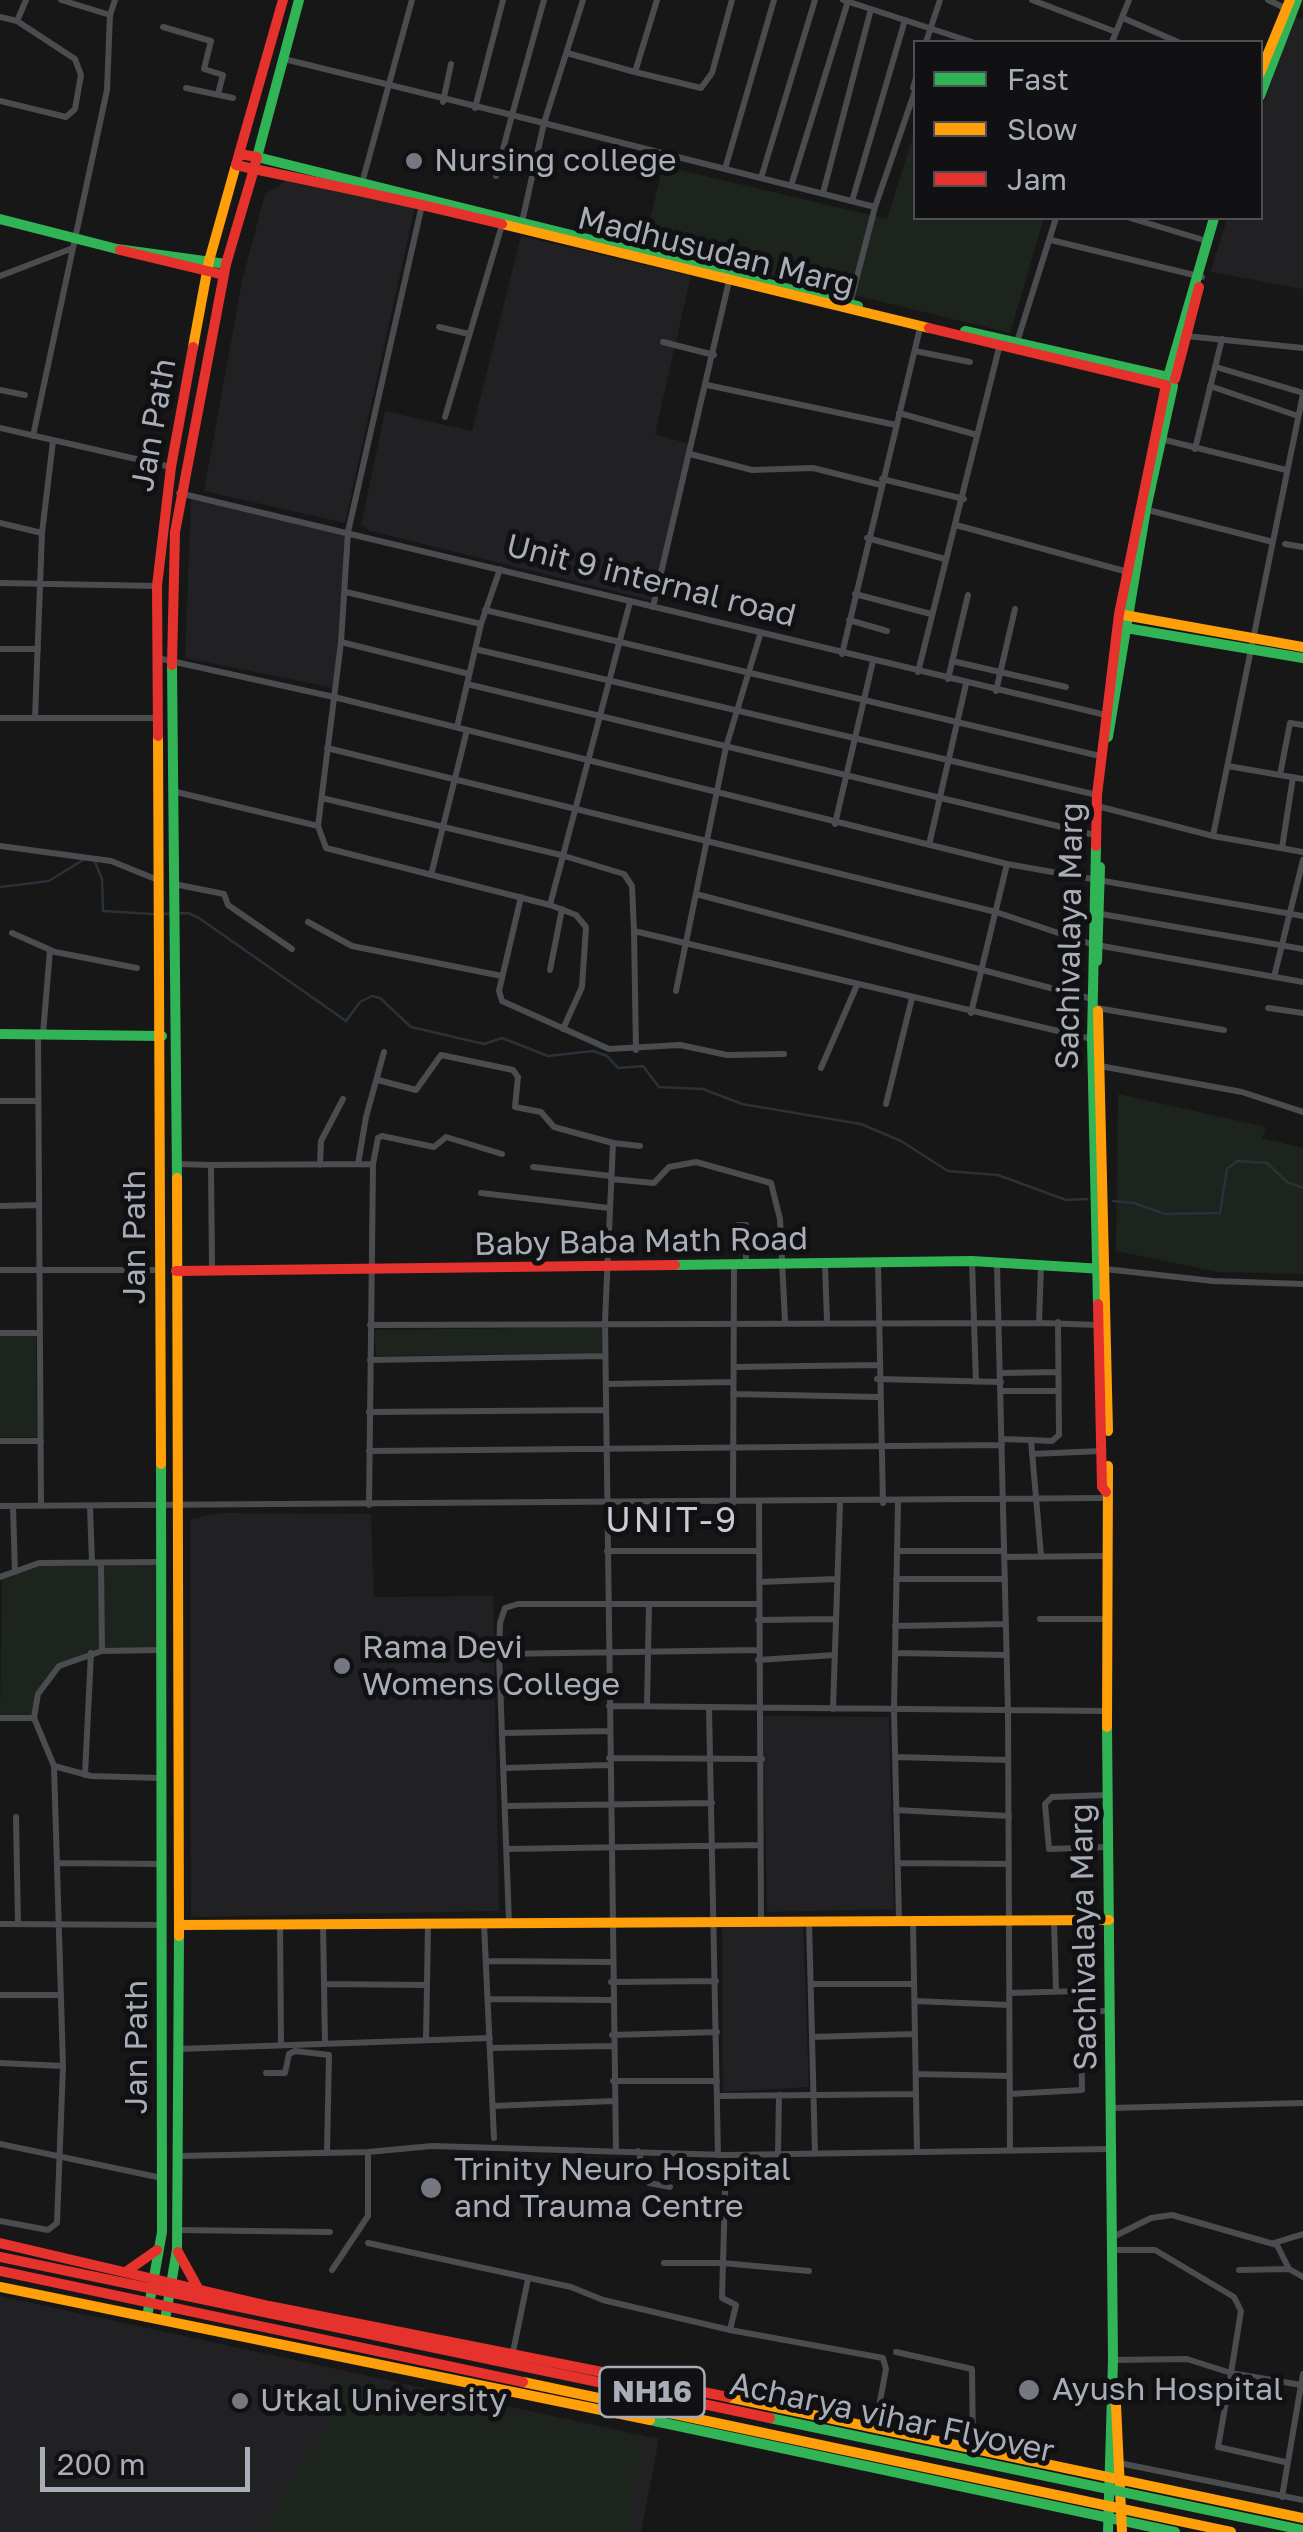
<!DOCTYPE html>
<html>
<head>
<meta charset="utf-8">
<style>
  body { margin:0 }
  #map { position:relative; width:1303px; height:2532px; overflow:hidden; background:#171717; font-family:"Golos Text",sans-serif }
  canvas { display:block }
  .legend { position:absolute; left:913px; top:40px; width:350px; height:180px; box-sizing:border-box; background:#111113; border:2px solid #4d4f55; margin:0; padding:12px 18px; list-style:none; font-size:30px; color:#a8adb8 }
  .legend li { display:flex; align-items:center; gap:20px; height:50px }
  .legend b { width:50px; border:2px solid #4d4f55 }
  .scale { position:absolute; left:40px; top:2447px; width:210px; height:45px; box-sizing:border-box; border:5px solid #a8adb8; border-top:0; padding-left:12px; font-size:30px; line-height:35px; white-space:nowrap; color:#a8adb8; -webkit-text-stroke:8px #111113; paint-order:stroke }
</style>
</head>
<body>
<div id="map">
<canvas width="1303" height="2532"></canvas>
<ul class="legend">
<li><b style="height:12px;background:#30b455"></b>Fast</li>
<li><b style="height:12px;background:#ff9f0a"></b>Slow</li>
<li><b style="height:12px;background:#e5322d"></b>Jam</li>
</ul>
<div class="scale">200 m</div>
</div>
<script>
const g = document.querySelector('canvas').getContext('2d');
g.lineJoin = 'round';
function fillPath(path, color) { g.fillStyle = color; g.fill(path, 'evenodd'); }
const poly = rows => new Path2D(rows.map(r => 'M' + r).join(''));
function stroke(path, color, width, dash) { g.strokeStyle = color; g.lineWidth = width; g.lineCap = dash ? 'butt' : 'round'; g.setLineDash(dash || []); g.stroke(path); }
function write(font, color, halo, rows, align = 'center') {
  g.font = font + ' "Golos Text",sans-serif'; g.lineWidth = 10; g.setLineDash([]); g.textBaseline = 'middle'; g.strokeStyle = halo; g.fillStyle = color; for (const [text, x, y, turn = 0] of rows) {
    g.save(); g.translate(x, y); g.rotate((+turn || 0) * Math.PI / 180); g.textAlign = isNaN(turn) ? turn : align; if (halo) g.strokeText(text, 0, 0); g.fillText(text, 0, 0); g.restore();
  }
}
fillPath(poly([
  [1294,16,1303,20,1303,289,1211,272,1227,218,1260,218,1261,112],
  [286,181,415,207,345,523,204,491,242,281,265,194],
  [521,236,691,276,655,434,692,445,658,602,370,531,361,525,385,411,472,431],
  [191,499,346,533,334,688,185,658],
  [220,1513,371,1514,374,1597,493,1596,499,1911,191,1917,190,1519],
  [763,1716,889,1717,894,1909,767,1912],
  [722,1924,803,1925,809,2087,723,2092],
  [0,2296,659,2439,641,2532,0,2532]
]), '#212123');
fillPath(poly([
  [915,130,916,218,1044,218,1010,333,644,244,663,166,887,219],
  [1118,1094,1266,1127,1262,1138,1303,1148,1303,1274,1218,1272,1116,1251],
  [602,1327,602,1353,376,1356,374,1330],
  [0,1336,36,1336,37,1437,0,1437],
  [158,1563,160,1649,103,1650,102,1564],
  [39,1565,99,1565,101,1650,57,1666,37,1693,33,1717,0,1716,2,1579],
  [335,2378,645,2436,627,2532,266,2532,280,2497,328,2425]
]), '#1d241e');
stroke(poly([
  [95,862,102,879,103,911,153,914],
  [0,887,49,881,83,860],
  [161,914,188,913,199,918,346,1021,360,1002,372,996,380,998,411,1027,484,1044,502,1038,548,1056,593,1051,607,1056,618,1068,643,1066,659,1087,703,1089,742,1104,861,1124,901,1141,948,1171,998,1175,1066,1200,1087,1199],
  [1113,1201,1134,1203,1165,1214,1220,1213,1227,1169,1237,1161,1267,1163,1287,1182,1303,1188]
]), '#2a3239', 2.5);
stroke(poly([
  [61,0,110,15],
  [843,0,972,42],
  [1032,0,1116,32],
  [1268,0,1287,9],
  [0,17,17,21,75,59,81,75,75,109,66,117,0,101],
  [1123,18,1178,42],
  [17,21,26,0],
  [163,27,211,41,204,69,223,75,218,94],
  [926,42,940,0],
  [1112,42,1129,0],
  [567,53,635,72,657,0],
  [284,59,512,115,544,0],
  [635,72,701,88,712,73,732,0],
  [186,88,233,98],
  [913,88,916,78],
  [443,102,451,64],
  [475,108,503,0],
  [725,169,774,0],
  [496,176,512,115,875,207,916,88],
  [761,178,815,0],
  [362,183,412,0],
  [791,186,848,1],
  [823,193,871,9],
  [852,201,905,20],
  [422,205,348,532,341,642,318,826,326,848,550,905,630,602],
  [1130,218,1207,241],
  [522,222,544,123,583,0],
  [1051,240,1202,277],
  [0,276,73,248,107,90,110,15,115,0],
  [850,304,875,207],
  [439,327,469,334],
  [1186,336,1303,348],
  [663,342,714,355],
  [1017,342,1056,218],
  [915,351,970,362],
  [1216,367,1303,393],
  [707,385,896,425],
  [1210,386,1298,416],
  [0,390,25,395],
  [899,413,977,435],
  [445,417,502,225],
  [0,428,171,467],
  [33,436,73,248],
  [1161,439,1286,470],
  [1195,449,1222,339],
  [690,454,752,470,813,468,881,485],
  [882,479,964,499],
  [179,493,1110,716],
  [1144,509,1273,542],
  [0,523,42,533],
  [956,525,1128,572],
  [867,538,945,559],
  [1285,544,1303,547],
  [0,583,157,586],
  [346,592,481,624],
  [855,594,931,614],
  [653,607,729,281],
  [485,610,1100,756],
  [849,620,887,631],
  [341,642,469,674],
  [0,649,38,649],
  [475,649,1097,795],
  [842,654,920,328],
  [157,658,334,697,1007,864,1303,916],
  [952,661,1066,687],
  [918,672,1000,344],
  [948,679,968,595],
  [467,684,1095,835],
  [996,691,1015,609],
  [0,718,156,718],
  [35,718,42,533,53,441],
  [457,727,481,624,500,569],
  [327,748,996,912,1091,944,1303,982],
  [1228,766,1303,779],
  [1280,775,1290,723,1303,725],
  [172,791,318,826],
  [322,798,561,855,624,874,632,886,634,931,1092,1039],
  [1101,807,1213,836,1303,852],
  [835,824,873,661],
  [1213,836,1303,394],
  [929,845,966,684],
  [0,846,111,861,158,880],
  [1282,848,1293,777],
  [431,875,467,730],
  [174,884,224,894,228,905,292,949],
  [696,894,1092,999],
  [521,897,499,991,502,1001,609,1049,680,1045,727,1055,784,1054],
  [550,905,576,915,586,927,582,987,563,1029],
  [1101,914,1303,949],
  [308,922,352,946,502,976],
  [634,931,636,1050],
  [12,933,55,952,137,968],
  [550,970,562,909],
  [1274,977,1303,860],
  [676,991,726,747,760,635],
  [1097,1008,1224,1030],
  [1268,1008,1303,1013],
  [971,1013,1007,864],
  [43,1034,50,950],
  [38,1035,41,1506],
  [1100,1066,1242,1092,1303,1112],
  [821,1068,857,985],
  [378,1080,416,1090,441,1055,513,1070,518,1077,515,1107,541,1112,554,1127,613,1143],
  [0,1101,38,1101],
  [886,1104,912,998],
  [177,1164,211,1165],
  [358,1164,366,1117,384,1052],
  [373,1164,378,1138,382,1136,434,1147,446,1137,502,1154],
  [320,1165,321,1141,343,1099],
  [533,1167,611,1176],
  [611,1179,654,1183,669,1167,696,1162,771,1183,780,1219,785,1321],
  [481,1193,609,1208],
  [0,1206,39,1205],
  [738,1225,746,1225,746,1265],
  [972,1261,976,1382],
  [878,1262,883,1503],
  [997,1264,1008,1711,1010,2151],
  [825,1265,827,1320],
  [1041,1265,1039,1323,1100,1325],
  [1105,1269,1213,1281,1303,1284],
  [0,1270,160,1270],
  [212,1270,211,1165,373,1164,369,1505],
  [370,1325,1039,1323],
  [0,1333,40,1333],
  [370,1360,605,1356],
  [734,1367,878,1365],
  [1000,1373,1058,1372],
  [877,1379,1001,1382],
  [606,1384,733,1382],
  [1001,1391,1058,1391],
  [733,1394,878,1397],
  [369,1412,606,1410],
  [1002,1439,1031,1440],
  [0,1441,41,1441],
  [369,1451,1002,1445],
  [1032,1454,1101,1451],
  [733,1503,734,1267],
  [759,1503,761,1922],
  [898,1503,894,1710,899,1921],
  [0,1506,1106,1498],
  [13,1506,15,1572],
  [90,1507,92,1563],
  [607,1551,759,1551],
  [897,1551,1004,1551],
  [1041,1555,1031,1440,1052,1441,1059,1435,1058,1322],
  [1004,1557,1107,1556],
  [101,1564,102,1651],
  [0,1577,39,1563,159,1562],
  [896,1579,1005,1579],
  [759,1582,837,1579],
  [1040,1619,1107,1619],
  [758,1620,836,1619],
  [895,1626,1006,1624],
  [895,1653,1006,1655],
  [499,1654,758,1650],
  [758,1660,835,1655],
  [501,1694,608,1692],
  [609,1706,1106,1711],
  [647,1706,649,1605],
  [709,1707,718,2155],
  [833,1709,840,1503],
  [0,1718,34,1718,54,1766,63,2066,57,2223,48,2230,0,2221],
  [34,1718,38,1694,59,1666,102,1651,161,1650],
  [504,1733,609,1731],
  [895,1757,1008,1760],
  [609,1758,762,1759],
  [54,1766,91,1776,160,1778],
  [505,1768,609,1765],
  [85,1775,91,1653],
  [506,1806,712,1803],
  [896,1810,1009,1816],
  [16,1817,18,1924],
  [1107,1847,1049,1849,1045,1804,1052,1797,1107,1795],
  [507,1849,760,1845],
  [57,1863,161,1864],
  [898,1863,1009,1864],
  [1054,1921,1056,1990],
  [809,1922,815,2153],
  [913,1922,917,2152],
  [509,1923,499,1654,500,1623,505,1608,518,1604,758,1604],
  [0,1924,162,1925],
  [280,1924,281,2044],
  [323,1924,325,2043],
  [484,1924,494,2138],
  [486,1961,611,1962],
  [611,1982,716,1981],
  [324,1984,427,1985,426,2040],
  [811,1984,914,1984],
  [427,1985,428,1924],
  [1009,1993,1080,1991],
  [0,1995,61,1995],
  [488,1999,611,2000],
  [915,2001,1009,2005],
  [1081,2011,1109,2011],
  [612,2035,717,2032],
  [812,2037,915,2034],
  [490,2048,612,2046],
  [179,2049,490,2038],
  [0,2063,63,2066],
  [266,2073,285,2073,289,2054,295,2051,329,2055,327,2153],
  [916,2074,1010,2076],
  [613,2081,717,2081],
  [1010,2094,1082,2090,1079,1921],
  [718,2096,916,2094],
  [493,2106,614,2101],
  [1111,2108,1303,2103],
  [0,2144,162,2178],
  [616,2150,605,1321,613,1143,640,1146],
  [638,2151,649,2183,670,2187],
  [778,2154,779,2095],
  [179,2156,368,2152,432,2146,726,2155,1110,2149],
  [178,2230,330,2232],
  [1111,2238,1151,2218,1172,2215,1277,2245,1289,2269],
  [368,2243,571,2287,603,2300,730,2330,883,2358,886,2369,875,2428],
  [1274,2243,1303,2234],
  [1112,2250,1155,2250,1234,2297,1241,2311,1231,2373,1187,2359,1113,2360],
  [664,2263,723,2263,726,2155],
  [332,2270,368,2216,368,2152],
  [1239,2270,1289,2269,1303,2277],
  [730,2330,736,2305,722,2298,723,2263,809,2271],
  [513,2352,528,2279],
  [896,2352,972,2369,973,2448],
  [1285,2462,1218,2447,1231,2373,1301,2385,1303,2374],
  [1119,2463,1303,2500],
  [1282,2497,1301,2385]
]), '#4b4c50', 6);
stroke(poly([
  [299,0,257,157,858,306],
  [1260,96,1297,0],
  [0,219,117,249,226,264],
  [965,331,1168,377,1214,218],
  [1120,627,1303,658],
  [172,665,177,1178],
  [1108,737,1146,509,1173,386],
  [1096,846,1092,1039,1098,1304],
  [1097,961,1100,867],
  [0,1034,162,1036],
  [675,1265,972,1261,1103,1269],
  [1107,1727,1113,2360,1108,2532],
  [147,2317,162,2232,161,1464],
  [165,2320,177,2249,179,1936],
  [650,2420,1175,2532]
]), '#30b455', 10);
stroke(poly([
  [1260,73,1290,0],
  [502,224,929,328],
  [193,347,209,261,236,165],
  [1124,615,1303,647],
  [158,736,161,1464],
  [1098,1011,1108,1431],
  [177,1178,179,1936],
  [1107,1727,1108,1466],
  [179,1925,1109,1920],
  [0,2287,650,2420],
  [728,2397,1303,2518],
  [1116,2405,1122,2532]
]), '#ff9f0a', 10);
stroke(poly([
  [239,154,283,0],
  [120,250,224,275],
  [929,328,1166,385,1119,614,1097,795,1096,846],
  [1175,379,1199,287],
  [172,665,175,532,226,264,254,169,257,157,239,154,236,165,254,169,359,191,422,205,502,224],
  [158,736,157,586,171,467,193,347],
  [176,1271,675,1265],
  [1098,1304,1102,1487,1106,1492],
  [0,2243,269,2306,728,2397],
  [178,2252,199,2290],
  [127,2271,157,2250]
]), '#e5322d', 10);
stroke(poly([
  [770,2418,1303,2530]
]), '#30b455', 10);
stroke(poly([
  [523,2382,1231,2532]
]), '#ff9f0a', 10);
stroke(poly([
  [0,2257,770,2418],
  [0,2271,523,2382]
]), '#e5322d', 10);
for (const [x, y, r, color] of [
  [414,161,10,"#757880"],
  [342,1666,10,"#757880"],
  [431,2188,12,"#757880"],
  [1029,2390,12,"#757880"],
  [240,2401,10,"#757880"]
]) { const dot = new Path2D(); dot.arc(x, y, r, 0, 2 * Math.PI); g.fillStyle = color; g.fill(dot); stroke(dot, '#111113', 4); }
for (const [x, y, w] of [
  [652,2392,105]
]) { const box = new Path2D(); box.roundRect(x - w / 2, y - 25, w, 50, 8); g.fillStyle = '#111113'; g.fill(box); stroke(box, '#a8adb8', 2.5); }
write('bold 30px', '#a8adb8', null, [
  ["NH16",652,2392]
]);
write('32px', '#a8adb8', '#111113', [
  ["Nursing college",434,161],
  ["Rama Devi",362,1648],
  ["Womens College",362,1685],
  ["Trinity Neuro Hospital",454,2170],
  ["and Trauma Centre",454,2207],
  ["Ayush Hospital",1052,2390],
  ["Utkal University",260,2401]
], 'left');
write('32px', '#a8adb8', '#111113', [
  ["Madhusudan Marg",716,252,14],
  ["Jan Path",154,425,-80],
  ["Unit 9 internal road",651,581,14],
  ["Sachivalaya Marg",1070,936,-89],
  ["Jan Path",135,1237,-90],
  ["Baby Baba Math Road",641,1242,-1],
  ["Sachivalaya Marg",1084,1937,-91],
  ["Jan Path",137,2047,-90],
  ["Acharya vihar Flyover",892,2418,12]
]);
g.letterSpacing = '2.5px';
write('35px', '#c9ccd4', '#111113', [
  ["UNIT-9",672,1521]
]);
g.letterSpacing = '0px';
</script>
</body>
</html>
